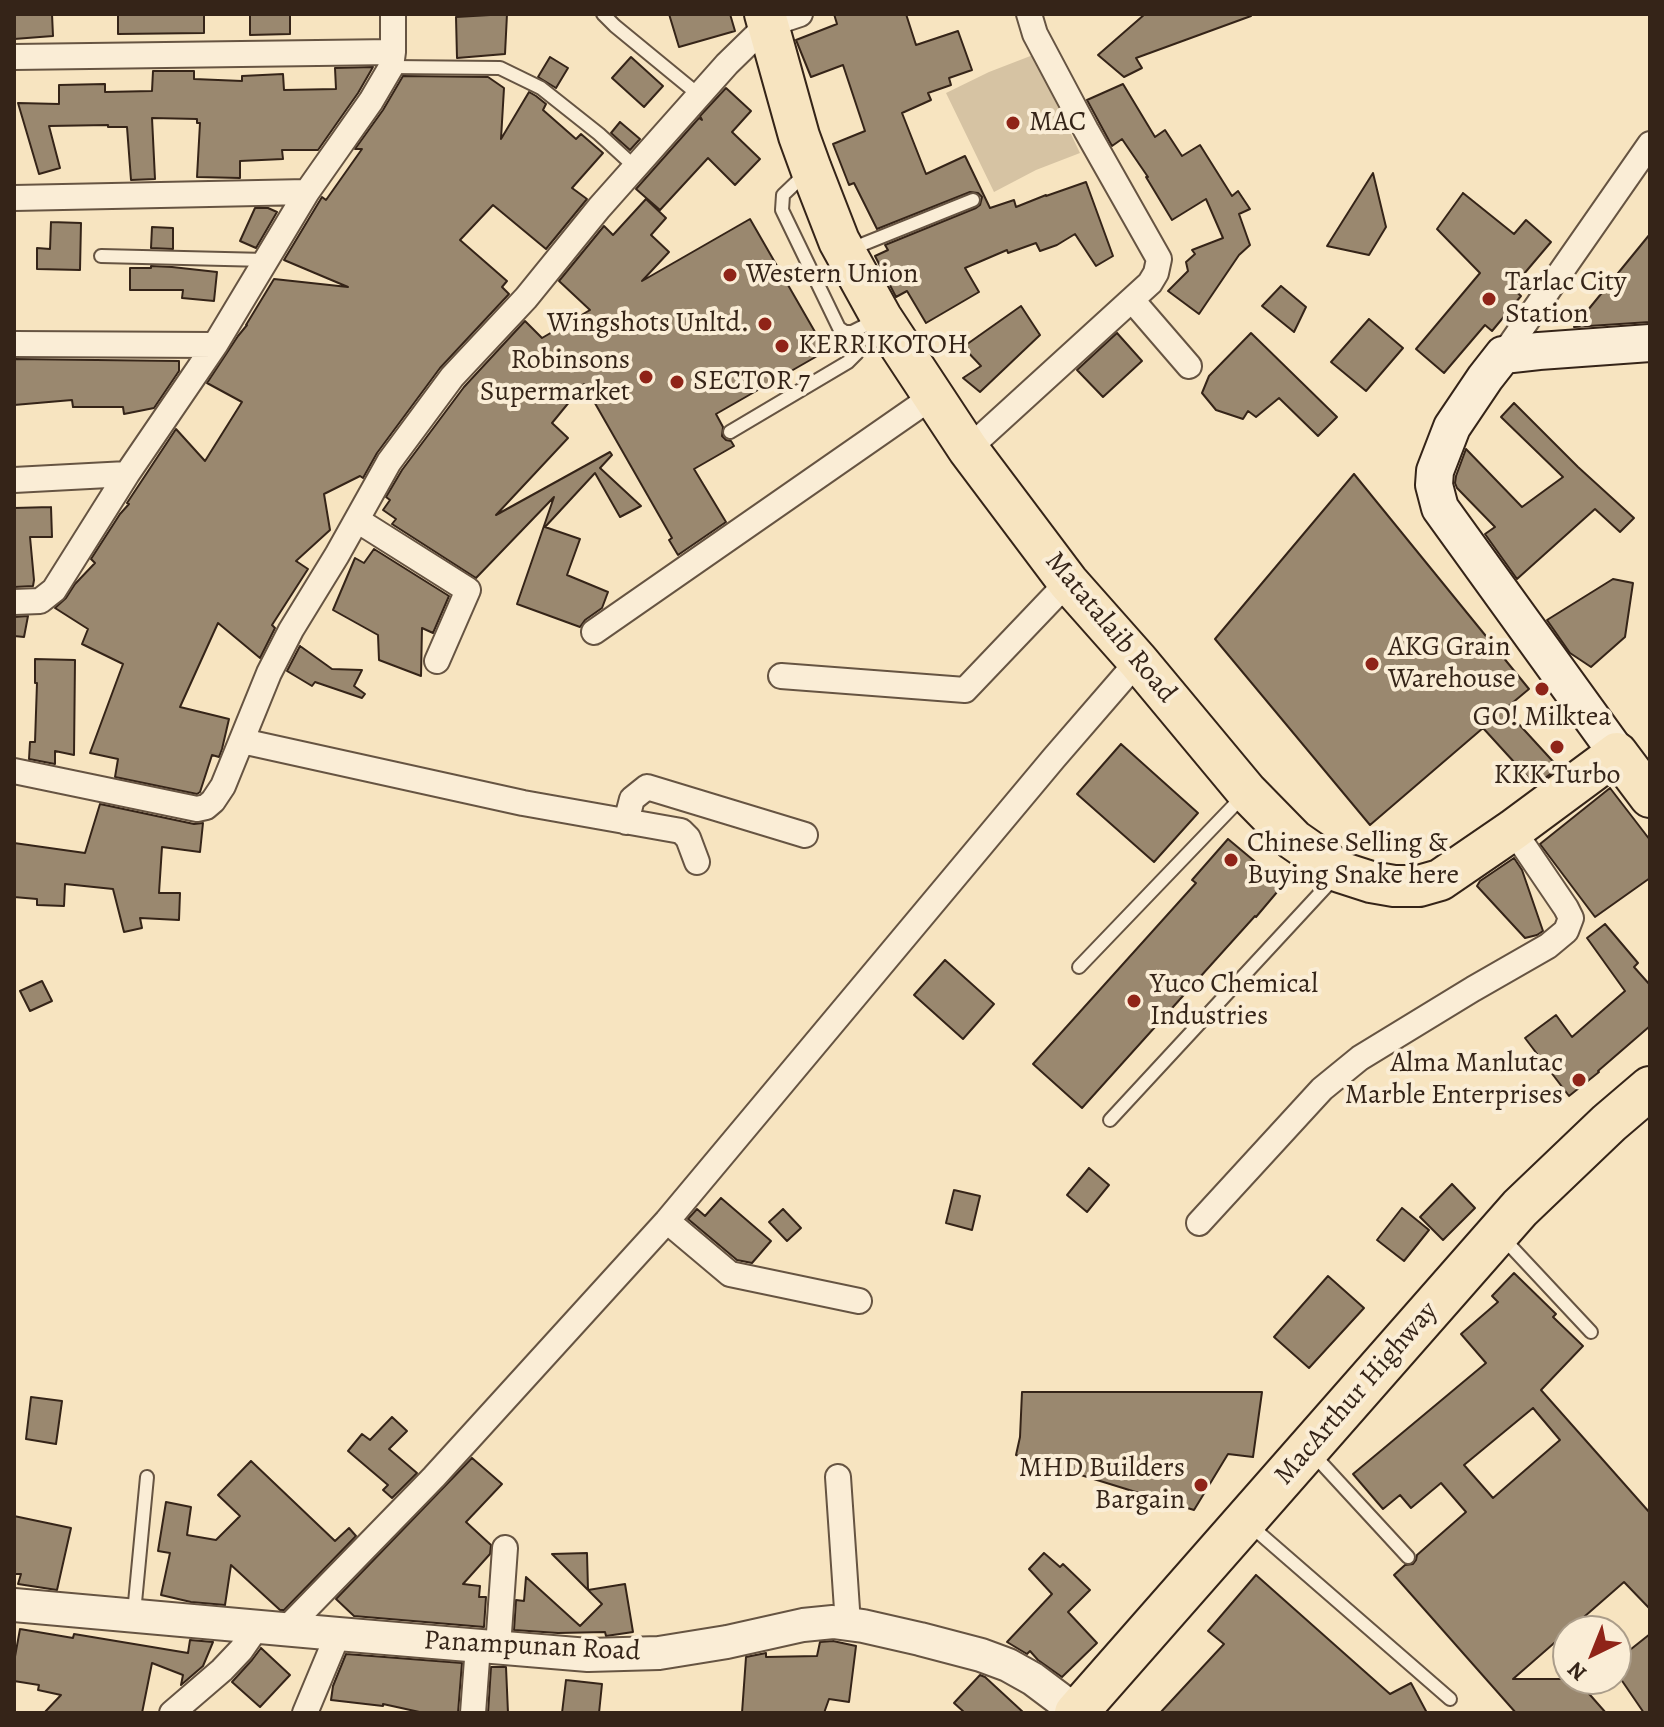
<!DOCTYPE html>
<html>
<head>
<meta charset="utf-8">
<style>
  body { margin:0 }
  #map { position:relative; width:1664px; height:1727px; overflow:hidden; background:#f7e4c0; font-family:Alegreya,serif }
  canvas { display:block }
  .frame { position:absolute; inset:0; border:16px solid #352418; pointer-events:none }
  .north { position:absolute; left:1552px; top:1615px; width:80px; height:80px; box-sizing:border-box; background:#faedd6; border:2px solid #ab9d8a; border-radius:50%; rotate:223deg; font-size:22px; font-weight:700; line-height:32px; text-align:center; color:#352418 }
  .north::after { content:''; display:block; margin:auto; width:28px; height:36px; background:#8f2418; clip-path:polygon(50% 0,100% 100%,50% 72%,0 100%) }
</style>
</head>
<body>
<div id="map">
<canvas width="1664" height="1727"></canvas>
<div class="frame"></div>
<div class="north">N</div>
</div>
<script>
const g = document.querySelector('canvas').getContext('2d');
g.lineJoin = 'round';
function fillPath(path, color) { g.fillStyle = color; g.fill(path, 'evenodd'); }
const poly = rows => new Path2D(rows.map(r => 'M' + r).join(''));
function stroke(path, color, width, dash) { g.strokeStyle = color; g.lineWidth = width; g.lineCap = dash ? 'butt' : 'round'; g.setLineDash(dash || []); g.stroke(path); }
function write(font, color, halo, rows, align = 'center') {
  g.font = font + ' Alegreya,serif'; g.lineWidth = 8; g.setLineDash([]); g.textBaseline = 'middle'; g.strokeStyle = halo; g.fillStyle = color; for (const [text, x, y, turn = 0] of rows) {
    g.save(); g.translate(x, y); g.rotate((+turn || 0) * Math.PI / 180); g.textAlign = isNaN(turn) ? turn : align; if (halo) g.strokeText(text, 0, 0); g.fillText(text, 0, 0); g.restore();
  }
}
fillPath(poly([
  [1033,55,1080,153,1036,170,994,192,946,93,989,72]
]), '#d6c3a3');
const building = poly([
  [14,14,52,14,53,36,14,39,14,14],
  [118,14,204,14,204,33,118,34,118,14],
  [250,14,290,14,290,34,250,35,250,14],
  [507,14,505,54,457,58,456,17,507,14],
  [669,14,730,14,735,31,679,47,669,14],
  [834,14,906,14,916,45,958,31,972,70,949,78,951,85,928,93,931,100,902,113,926,174,965,156,990,208,1014,200,1016,207,1046,195,1046,196,1086,182,1113,256,1096,266,1075,234,1057,245,1040,251,1036,243,1008,253,1007,250,965,268,979,292,926,323,907,291,896,297,875,256,888,250,885,245,976,208,980,205,982,197,978,193,970,192,877,229,854,183,849,185,833,144,865,131,843,65,811,77,796,40,837,24,834,14],
  [1145,14,1250,14,1251,16,1136,58,1142,68,1124,77,1098,55,1145,14],
  [550,57,568,68,556,88,538,77,550,57],
  [631,57,663,86,644,107,612,78,631,57],
  [373,67,358,93,318,150,282,150,283,159,240,161,240,178,197,177,200,123,197,123,197,119,152,118,155,179,131,180,127,127,108,127,108,125,49,126,60,168,39,174,18,103,59,104,59,85,105,84,105,92,152,91,153,71,194,71,194,79,242,81,242,76,283,74,284,90,336,89,335,68,373,67],
  [403,76,488,77,504,88,501,139,529,92,536,96,546,104,543,110,576,139,581,134,603,153,572,188,587,199,546,249,493,205,460,240,507,281,502,287,509,294,440,368,377,453,363,478,360,476,324,494,330,530,296,561,308,569,272,625,275,628,260,658,218,623,180,707,229,719,222,749,219,757,212,755,200,792,197,794,115,777,118,759,90,753,123,664,82,644,88,629,55,608,66,598,75,584,95,563,91,559,120,514,129,504,127,503,176,429,205,461,242,402,207,383,238,336,247,325,246,325,274,279,348,287,284,260,322,197,326,200,362,149,355,149,383,110,403,76],
  [1123,84,1155,137,1165,130,1182,156,1200,145,1232,196,1238,191,1250,209,1239,214,1250,245,1239,255,1199,314,1168,291,1188,271,1186,262,1195,254,1192,250,1223,238,1206,199,1172,220,1146,177,1148,177,1122,139,1112,146,1087,100,1123,84],
  [726,88,751,111,732,132,760,159,735,185,708,158,660,210,636,189,699,118,702,120,700,116,726,88],
  [620,122,640,139,630,150,611,133,620,122],
  [1373,173,1386,227,1369,255,1327,246,1373,173],
  [1463,193,1514,234,1526,220,1551,242,1512,288,1521,296,1492,331,1485,325,1444,373,1416,349,1480,273,1437,229,1463,193],
  [646,199,666,218,651,235,669,252,642,281,750,219,826,351,716,414,723,427,722,436,726,440,731,441,734,446,694,469,726,522,678,555,669,540,672,538,584,384,552,423,568,438,496,515,610,452,612,455,600,468,641,506,620,517,595,473,545,527,580,539,567,575,608,592,602,608,585,620,580,627,517,604,554,497,476,578,392,524,396,519,383,510,390,500,386,497,402,470,464,387,525,321,542,338,590,310,559,281,604,226,613,235,646,199],
  [255,208,268,208,277,212,256,248,240,241,255,208],
  [51,222,81,223,80,270,37,269,37,248,50,249,51,222],
  [152,227,173,228,173,249,151,248,152,227],
  [1650,234,1650,322,1574,327,1650,234],
  [151,266,172,267,217,272,214,301,182,298,183,290,130,290,130,268,151,268,151,266],
  [1281,286,1306,307,1294,332,1262,306,1281,286],
  [1021,306,1040,335,980,392,963,378,981,366,963,347,1021,306],
  [1369,319,1403,348,1366,391,1331,362,1369,319],
  [1117,333,1142,361,1103,397,1077,370,1117,333],
  [1251,333,1337,417,1318,436,1279,398,1256,417,1248,411,1243,419,1216,410,1202,393,1209,376,1251,333],
  [14,359,179,361,179,371,154,408,124,414,123,407,73,407,72,400,14,405,14,359],
  [1514,403,1578,467,1634,518,1620,532,1595,509,1517,579,1485,534,1495,527,1457,488,1455,483,1456,476,1466,449,1522,507,1563,477,1501,417,1514,403],
  [1354,474,1529,689,1505,709,1559,768,1535,785,1483,728,1370,825,1215,639,1354,474],
  [51,507,52,537,30,537,34,580,33,586,14,587,14,508,51,507],
  [374,549,449,596,433,633,422,628,421,676,379,660,378,635,333,610,355,558,364,563,374,549],
  [1613,579,1633,583,1625,637,1591,667,1570,653,1547,620,1613,579],
  [28,616,24,637,14,636,14,617,28,616],
  [300,646,332,669,362,670,354,686,365,694,362,698,315,682,312,686,287,671,300,646],
  [35,659,75,660,74,755,55,751,55,764,29,759,30,742,35,742,37,683,35,683,35,659],
  [1121,744,1198,813,1154,862,1077,794,1121,744],
  [1610,788,1650,840,1650,878,1595,917,1540,844,1610,788],
  [100,804,194,824,203,823,200,852,162,847,159,893,180,893,179,920,140,918,142,928,124,932,113,889,65,884,64,906,37,905,37,899,14,897,14,843,85,853,100,804],
  [1228,839,1283,885,1256,917,1255,916,1082,1108,1033,1064,1196,883,1192,880,1228,839],
  [1514,858,1522,870,1543,931,1537,935,1525,938,1477,886,1480,881,1514,858],
  [1605,924,1638,963,1634,967,1650,985,1650,1026,1598,1071,1599,1072,1569,1096,1525,1038,1556,1015,1572,1037,1625,991,1587,938,1605,924],
  [945,960,994,1004,963,1039,914,995,945,960],
  [42,981,52,1001,30,1011,20,991,42,981],
  [1089,1168,1109,1185,1087,1212,1067,1195,1089,1168],
  [1452,1184,1475,1208,1443,1240,1420,1217,1452,1184],
  [954,1190,980,1196,972,1230,946,1223,954,1190],
  [721,1198,771,1241,752,1263,737,1260,688,1219,697,1209,705,1216,721,1198],
  [1402,1208,1429,1230,1404,1261,1377,1240,1402,1208],
  [783,1209,801,1228,787,1241,769,1222,783,1209],
  [1514,1273,1556,1314,1553,1317,1583,1346,1541,1390,1650,1513,1650,1609,1624,1582,1513,1679,1576,1679,1606,1713,1516,1713,1394,1575,1405,1565,1413,1564,1416,1560,1417,1555,1466,1512,1441,1483,1411,1508,1400,1495,1383,1509,1353,1474,1486,1363,1461,1334,1498,1302,1492,1296,1514,1273],
  [1533,1408,1560,1440,1493,1498,1464,1465,1533,1408],
  [1328,1276,1364,1308,1309,1368,1274,1337,1328,1276],
  [1022,1392,1262,1392,1253,1457,1228,1454,1194,1510,1016,1455,1020,1437,1022,1392],
  [31,1397,62,1401,56,1444,26,1439,31,1397],
  [392,1417,407,1431,389,1449,417,1473,392,1498,383,1490,388,1485,348,1451,362,1434,370,1440,392,1417],
  [472,1458,502,1484,466,1522,491,1545,490,1554,463,1584,480,1586,479,1597,486,1597,484,1627,354,1616,336,1599,472,1458],
  [251,1461,335,1541,349,1528,356,1536,284,1610,280,1610,231,1565,225,1605,191,1602,161,1595,170,1553,158,1551,166,1502,191,1507,187,1535,216,1540,240,1516,218,1495,251,1461],
  [14,1516,71,1528,57,1590,18,1584,21,1574,14,1574,14,1516],
  [587,1553,588,1590,625,1584,633,1632,606,1636,605,1632,558,1633,514,1630,516,1600,524,1601,526,1577,580,1626,602,1604,552,1554,587,1553],
  [1044,1553,1060,1567,1063,1564,1090,1590,1068,1612,1097,1643,1062,1677,1038,1660,1030,1651,1027,1654,1007,1642,1052,1594,1029,1569,1044,1553],
  [1256,1575,1390,1694,1411,1683,1427,1713,1160,1713,1224,1644,1208,1631,1256,1575],
  [20,1629,73,1638,74,1634,188,1653,190,1640,213,1642,203,1666,181,1685,183,1675,152,1663,142,1713,44,1713,61,1695,38,1690,39,1685,14,1681,14,1662,20,1629],
  [1650,1634,1650,1713,1644,1713,1616,1672,1616,1661,1650,1634],
  [833,1641,856,1646,849,1702,829,1699,824,1713,742,1713,746,1657,766,1653,766,1657,817,1656,820,1642,833,1641],
  [261,1648,290,1675,260,1707,232,1682,252,1660,261,1648],
  [346,1654,462,1663,458,1713,424,1713,383,1704,383,1706,331,1700,333,1686,346,1654],
  [491,1667,506,1667,508,1713,488,1713,491,1667],
  [980,1675,985,1677,1024,1713,965,1713,954,1703,980,1675],
  [566,1680,602,1684,599,1713,562,1713,566,1680]
]);
fillPath(building, '#9a886f');
stroke(building, '#352418', 2);
const service = poly([
  [603,14,615,26,699,95],
  [391,67,500,68,541,88,599,134,635,167],
  [806,173,783,195,782,210,839,328,845,332,852,332,878,319],
  [851,249,973,200],
  [101,256,266,260],
  [730,432,848,362,857,353,858,342,852,332],
  [1079,967,1243,796],
  [1110,1120,1335,877],
  [1503,1238,1591,1332],
  [1313,1454,1408,1557],
  [1251,1526,1450,1699],
  [134,1613,147,1477]
]);
const minor = poly([
  [14,57,393,52],
  [14,198,307,192],
  [1132,300,1189,366],
  [14,344,215,345],
  [1503,355,1650,144],
  [968,449,1150,283,1156,273,1159,259,1086,130,1035,34,1029,14],
  [14,480,127,474],
  [357,520,468,590,437,661],
  [14,602,40,601,54,590,127,474,215,345,307,192,371,101,391,67,393,52,393,14],
  [594,632,932,397],
  [781,676,965,690,1068,582],
  [242,741,523,803,681,831,688,838,697,862],
  [14,771,197,809,206,807,213,801,223,786,269,673,291,630,337,555,389,462,452,377,526,298,599,208,727,64,767,25,800,14],
  [626,822,632,799,647,787,805,835],
  [667,1221,730,1274,859,1301],
  [1199,1223,1322,1089,1360,1058,1473,989,1548,946,1566,931,1571,918,1566,908,1513,830],
  [838,1477,848,1624],
  [286,1629,434,1477,667,1221,1054,758,1138,661],
  [498,1647,505,1548],
  [172,1713,222,1670,241,1650,257,1627],
  [305,1713,338,1634],
  [473,1713,478,1646]
]);
const tertiary = poly([
  [14,1605,338,1634,588,1655,659,1653,727,1642,803,1625,833,1622,863,1626,920,1639,981,1655,1008,1665,1033,1679,1077,1712]
]);
const secondary = poly([
  [1617,753,1440,508,1434,485,1435,471,1452,427,1485,378,1503,355,1539,351,1650,343]
]);
const primary = poly([
  [765,14,799,136,811,169,839,241,881,317,968,449,1068,582,1138,661,1247,792,1294,840,1340,872,1371,882,1394,886,1419,886,1440,880,1513,830,1617,753,1650,797]
]);
const trunk = poly([
  [1076,1713,1520,1208,1609,1123,1650,1088]
]);
stroke(service, '#665442', 16);
stroke(minor, '#665442', 28);
stroke(tertiary, '#665442', 36);
stroke(secondary, '#352418', 40);
stroke(primary, '#352418', 44);
stroke(trunk, '#352418', 46);
stroke(service, '#faedd6', 12);
stroke(minor, '#faedd6', 24);
stroke(tertiary, '#faedd6', 32);
stroke(secondary, '#faedd6', 36);
stroke(primary, '#f7e4c0', 40);
stroke(trunk, '#f7e4c0', 42);
for (const [x, y, r, color] of [
  [1013,123,8,"#8f2418"],
  [730,275,8,"#8f2418"],
  [1489,299,8,"#8f2418"],
  [765,324,8,"#8f2418"],
  [782,346,8,"#8f2418"],
  [646,377,8,"#8f2418"],
  [677,382,8,"#8f2418"],
  [1372,664,8,"#8f2418"],
  [1542,689,8,"#8f2418"],
  [1557,747,8,"#8f2418"],
  [1231,860,8,"#8f2418"],
  [1134,1001,8,"#8f2418"],
  [1579,1080,8,"#8f2418"],
  [1201,1485,8,"#8f2418"]
]) { const dot = new Path2D(); dot.arc(x, y, r, 0, 2 * Math.PI); g.fillStyle = color; g.fill(dot); stroke(dot, '#faedd6', 3); }
write('28px', '#352418', '#faedd6', [
  ["MAC",1029,123],
  ["Western Union",746,275],
  ["Tarlac City",1505,283],
  ["Station",1505,315],
  ["Wingshots Unltd.",749,324,"right"],
  ["KERRIKOTOH",798,346],
  ["Robinsons",630,361,"right"],
  ["Supermarket",630,393,"right"],
  ["SECTOR 7",693,382],
  ["AKG Grain",1388,648],
  ["Warehouse",1388,680],
  ["GO! Milktea",1542,718,"center"],
  ["KKK Turbo",1557,776,"center"],
  ["Chinese Selling &",1247,844],
  ["Buying Snake here",1247,876],
  ["Yuco Chemical",1150,985],
  ["Industries",1150,1017],
  ["Alma Manlutac",1563,1064,"right"],
  ["Marble Enterprises",1563,1096,"right"],
  ["MHD Builders",1185,1469,"right"],
  ["Bargain",1185,1501,"right"]
], 'left');
write('28px', '#352418', '#faedd6', [
  ["Matatalaib Road",1110,628,50],
  ["MacArthur Highway",1357,1394,-49],
  ["Panampunan Road",532,1647,3]
]);
</script>
</body>
</html>
